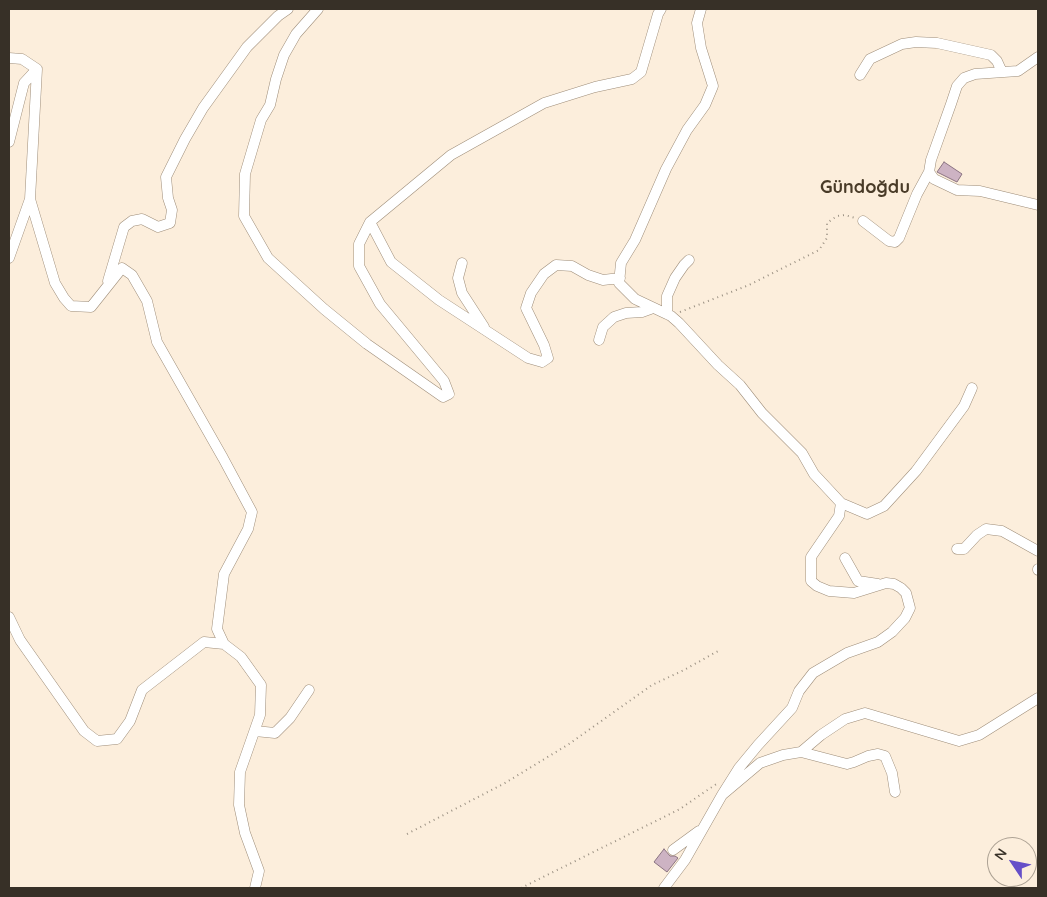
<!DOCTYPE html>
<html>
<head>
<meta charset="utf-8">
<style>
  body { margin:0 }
  #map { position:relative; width:1047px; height:897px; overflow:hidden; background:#fceedc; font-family:Quicksand,sans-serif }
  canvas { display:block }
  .frame { position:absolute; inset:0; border:10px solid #373027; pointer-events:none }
  .north { position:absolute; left:987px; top:837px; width:50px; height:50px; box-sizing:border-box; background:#fceedc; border:1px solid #ada294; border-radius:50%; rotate:304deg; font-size:14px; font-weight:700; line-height:20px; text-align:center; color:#373027 }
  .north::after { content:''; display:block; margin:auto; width:18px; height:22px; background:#664fc8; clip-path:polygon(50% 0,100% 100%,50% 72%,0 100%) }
</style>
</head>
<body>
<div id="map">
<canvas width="1047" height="897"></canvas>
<div class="frame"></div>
<div class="north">N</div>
</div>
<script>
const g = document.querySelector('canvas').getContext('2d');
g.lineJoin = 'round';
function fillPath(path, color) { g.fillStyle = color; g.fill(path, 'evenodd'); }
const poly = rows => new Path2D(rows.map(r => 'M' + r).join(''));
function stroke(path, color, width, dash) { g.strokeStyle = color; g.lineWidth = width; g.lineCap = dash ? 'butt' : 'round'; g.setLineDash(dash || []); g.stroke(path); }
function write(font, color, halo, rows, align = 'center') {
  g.font = font + ' Quicksand,sans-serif'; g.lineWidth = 4; g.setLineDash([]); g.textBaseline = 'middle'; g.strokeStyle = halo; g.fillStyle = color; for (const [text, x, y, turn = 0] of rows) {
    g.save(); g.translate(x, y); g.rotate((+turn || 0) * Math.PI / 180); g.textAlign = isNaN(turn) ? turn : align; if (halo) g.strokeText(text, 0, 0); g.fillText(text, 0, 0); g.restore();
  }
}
const building = poly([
  [944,162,962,174,957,182,937,172,944,162],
  [664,849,670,856,675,856,678,858,667,872,654,862,664,849]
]);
fillPath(building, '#cdb3c3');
stroke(building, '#8a7381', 1);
const minor = poly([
  [318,9,296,34,284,55,276,79,270,105,261,120,245,174,244,216,268,258,324,309,367,344,443,397,449,394,444,381,380,304,359,266,359,244,370,222,451,155,544,103,595,87,632,79,641,72,658,14,661,9],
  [701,9,697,23,701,48,713,86,705,105,687,130,666,169,635,240,621,263,619,283,635,299,671,316,679,323,718,365,740,385,762,413,802,453,814,474,841,503,839,516,811,557,811,581,817,586,829,591,854,593,886,583,894,584,901,588,906,593,910,608,905,618,892,632,878,642,847,653,813,673,799,691,792,708,758,745,739,768,722,795],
  [1038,57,1018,71,975,74,964,78,957,86,951,104,931,160,929,172,934,179,957,190,980,191,1038,205],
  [9,58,22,59,37,69,30,199,55,283,64,298,71,306,91,307,122,268,132,275,147,301,157,342,223,458,252,512,248,529,224,574,217,629,224,644],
  [860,75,870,59,902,44,916,42,937,43,991,55,997,61,1002,72],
  [9,142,24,83,37,69],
  [863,221,889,241,895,242,899,238,917,194,929,172],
  [370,222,391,262,439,300,528,358,542,362,548,358,544,345,526,308,531,293,544,274,556,265,572,266,588,275,603,280,620,278],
  [9,258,30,199],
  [462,263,458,278,462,293,484,327],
  [108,281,124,227,132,221,142,219,158,227,170,223,172,210,168,198,166,177,185,139,203,108,247,47,278,16,288,9],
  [667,314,667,296,675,278,684,265,689,260],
  [599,340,603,327,614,317,626,313,642,312,653,308],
  [841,503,867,514,884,506,916,471,964,406,972,388],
  [957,549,964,549,977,535,986,529,1002,531,1038,551],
  [845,558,858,581,878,584],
  [1038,569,1038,570],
  [9,617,20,640,84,731,97,741,117,739,130,721,142,690,204,642,224,644,241,657,261,685,260,715,240,772,239,805,245,833,259,871,255,888],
  [255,731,275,733,290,718,309,690],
  [801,752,847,764,854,762,868,756,878,754,885,756,892,773,895,792],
  [673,850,699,831],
  [664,888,685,860,722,795,760,763,783,755,801,752,821,735,845,719,865,713,959,741,979,735,1038,698]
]);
stroke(minor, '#9e8d79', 11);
stroke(poly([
  [680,312,749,285,819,250,827,238,827,223,837,216,845,215,855,218],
  [407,834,505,783,569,744,652,685,684,670,718,651],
  [521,888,680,809,703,793,718,783]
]), '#9c9284', 2, [1, 4]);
stroke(minor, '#fff', 10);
write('bold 18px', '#493b28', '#fceedc', [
  ["Gündoğdu",865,188]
]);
</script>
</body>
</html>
